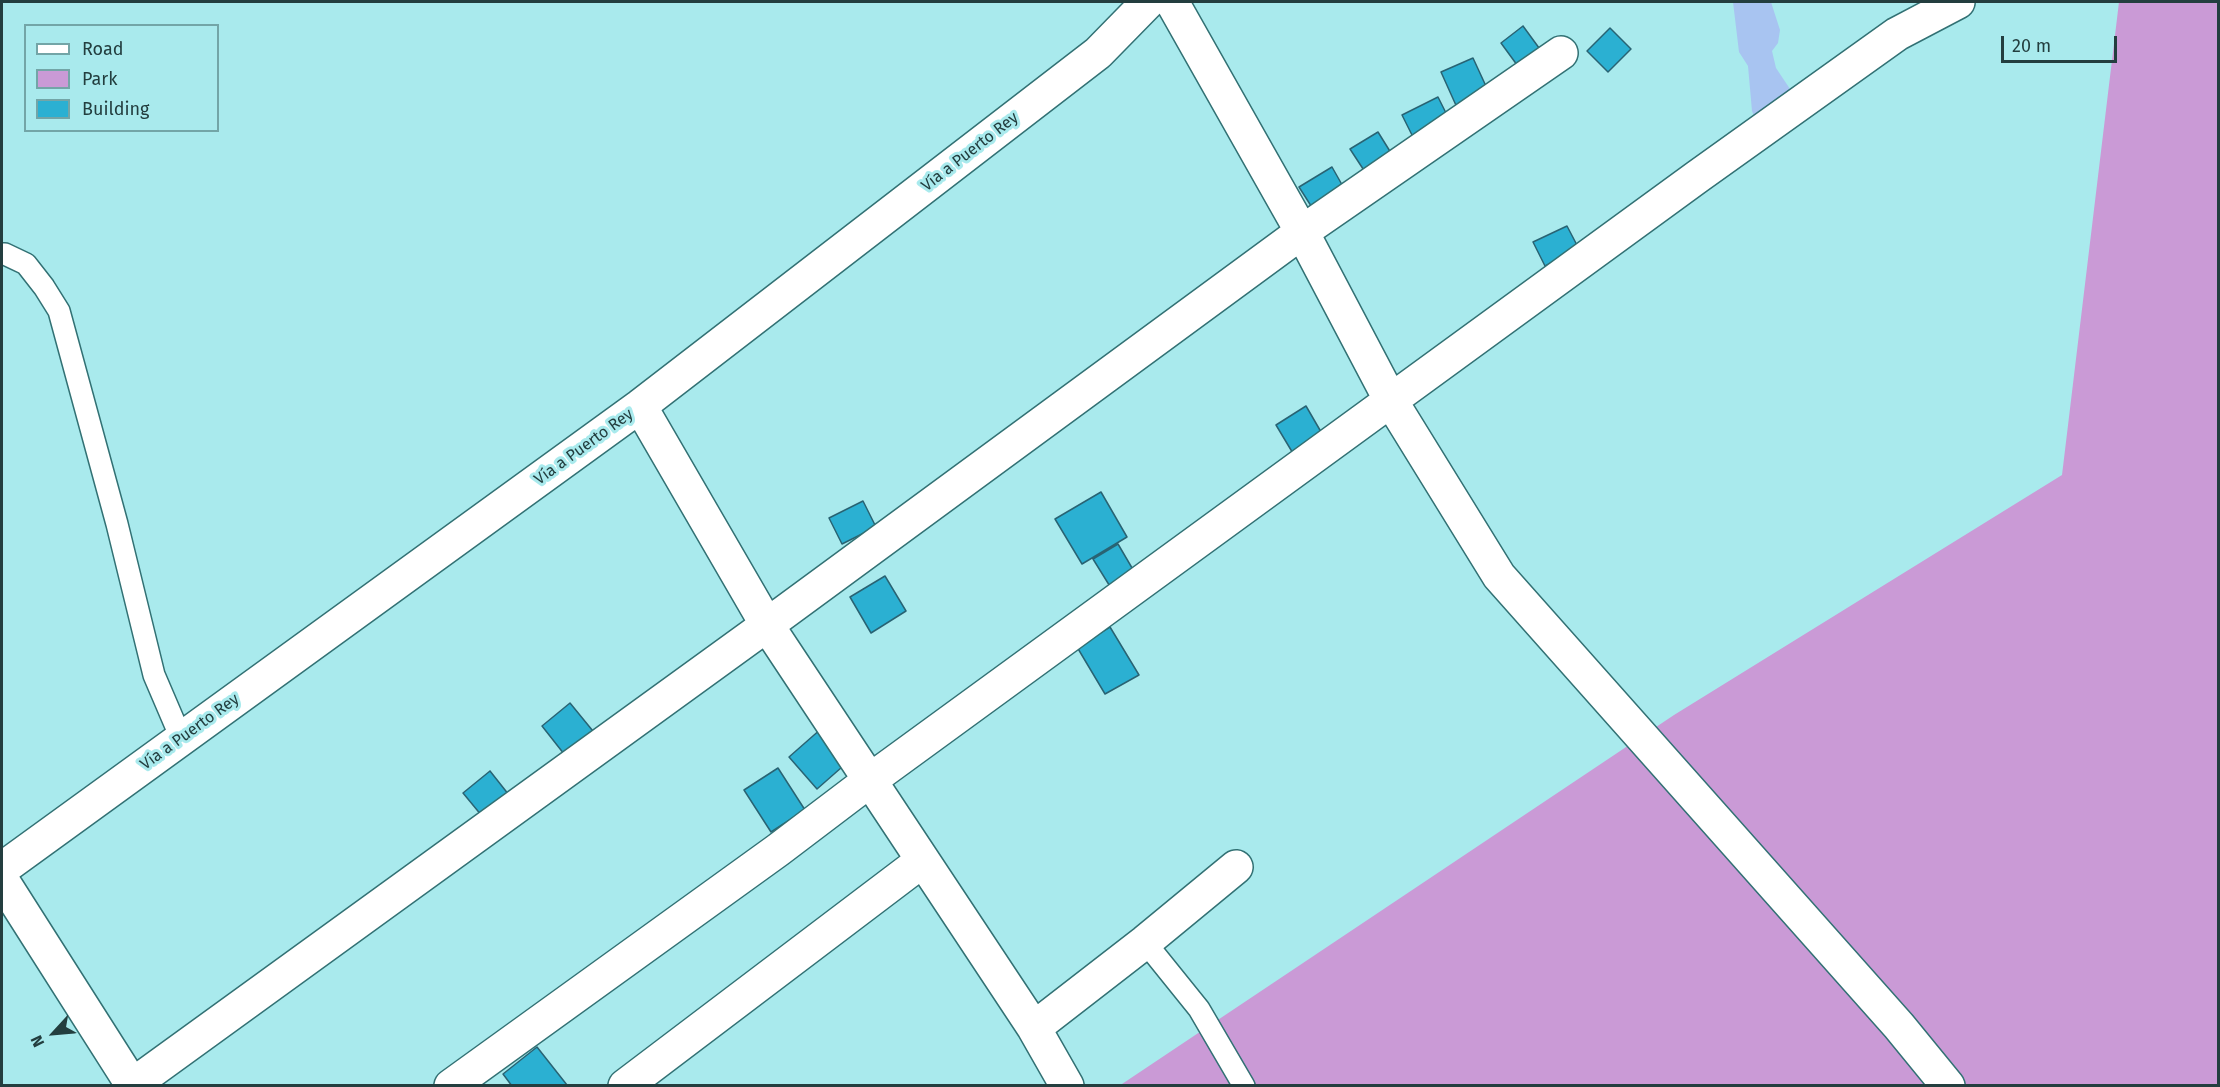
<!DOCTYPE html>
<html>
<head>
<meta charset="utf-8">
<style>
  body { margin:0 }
  #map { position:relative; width:2220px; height:1087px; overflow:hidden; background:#a9eaed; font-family:"Fira Sans",sans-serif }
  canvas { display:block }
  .frame { position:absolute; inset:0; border:3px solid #233e3f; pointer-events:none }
  .legend { position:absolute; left:24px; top:24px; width:195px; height:108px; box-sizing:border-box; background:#a9eaed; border:2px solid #73a5a7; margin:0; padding:8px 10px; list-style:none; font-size:18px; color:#233e3f }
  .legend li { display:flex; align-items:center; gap:12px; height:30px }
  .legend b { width:30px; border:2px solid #73a5a7 }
  .north { position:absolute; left:24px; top:1003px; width:60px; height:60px; -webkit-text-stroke:4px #a9eaed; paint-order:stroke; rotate:244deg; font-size:16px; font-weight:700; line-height:24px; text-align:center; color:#233e3f }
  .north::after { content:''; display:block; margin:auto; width:21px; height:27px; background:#233e3f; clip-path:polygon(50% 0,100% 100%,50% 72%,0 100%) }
  .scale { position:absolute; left:2001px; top:36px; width:116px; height:27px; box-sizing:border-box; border:3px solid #233e3f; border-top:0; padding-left:8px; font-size:18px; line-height:21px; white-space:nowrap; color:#233e3f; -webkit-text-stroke:4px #a9eaed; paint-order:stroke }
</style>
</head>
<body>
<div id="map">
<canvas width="2220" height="1087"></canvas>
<div class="frame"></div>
<ul class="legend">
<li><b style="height:8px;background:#fff"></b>Road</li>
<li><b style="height:16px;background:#ca9ad6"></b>Park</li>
<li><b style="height:16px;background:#2bb0d2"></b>Building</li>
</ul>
<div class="north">N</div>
<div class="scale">20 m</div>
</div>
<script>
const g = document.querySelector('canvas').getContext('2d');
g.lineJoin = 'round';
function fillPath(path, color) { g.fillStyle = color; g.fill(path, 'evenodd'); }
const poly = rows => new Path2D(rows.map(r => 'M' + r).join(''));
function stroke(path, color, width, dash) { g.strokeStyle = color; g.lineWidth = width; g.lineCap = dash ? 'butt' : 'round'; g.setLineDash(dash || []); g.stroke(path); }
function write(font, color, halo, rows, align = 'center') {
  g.font = font + ' "Fira Sans",sans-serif'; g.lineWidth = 6; g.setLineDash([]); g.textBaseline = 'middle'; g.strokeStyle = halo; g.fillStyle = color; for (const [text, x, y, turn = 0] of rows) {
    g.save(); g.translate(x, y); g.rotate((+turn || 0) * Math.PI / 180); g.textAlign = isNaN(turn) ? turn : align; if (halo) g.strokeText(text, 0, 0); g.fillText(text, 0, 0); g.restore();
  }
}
fillPath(poly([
  [2119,2,2218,2,2218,1085,1119,1086,1674,715,2062,475]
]), '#ca9ad6');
fillPath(poly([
  [1733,2,1771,2,1780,30,1778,43,1772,51,1776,68,1796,98,1757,123,1752,111,1748,66,1739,52]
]), '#a8c4f1');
const building = poly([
  [1523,26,1542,52,1520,69,1501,43,1523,26],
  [1610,28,1631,49,1608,72,1587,51,1610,28],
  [1473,58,1491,97,1459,112,1441,72,1473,58],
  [1438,97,1450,121,1414,139,1402,115,1438,97],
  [1378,132,1396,161,1369,178,1350,149,1378,132],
  [1332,167,1345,190,1313,209,1299,187,1332,167],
  [1567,226,1579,249,1545,266,1533,242,1567,226],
  [1306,406,1324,437,1294,455,1276,425,1306,406],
  [1101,492,1127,537,1082,564,1055,519,1101,492],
  [863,501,876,527,842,544,829,518,863,501],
  [1118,544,1135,573,1111,588,1093,559,1118,544],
  [885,576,906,611,871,633,850,597,885,576],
  [1110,627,1139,675,1105,694,1077,647,1110,627],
  [570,703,597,736,568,759,542,726,570,703],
  [822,728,850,760,817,789,789,757,822,728],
  [778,768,805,810,771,832,744,790,778,768],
  [490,771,509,795,482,816,463,793,490,771],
  [537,1047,567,1085,567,1086,512,1086,503,1074,537,1047]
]);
fillPath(building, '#2bb0d2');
stroke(building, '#296373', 1.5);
const lane = poly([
  [2,254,5,254,26,264,44,287,59,311,117,524,154,675,181,738],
  [1145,942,1199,1009,1244,1086]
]);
const street = poly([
  [1172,2,1302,232,1391,401,1499,576,1899,1026,1948,1086],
  [640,406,767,625,1034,1028,1067,1086],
  [2,869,640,406,1098,53,1148,2],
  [2,880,133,1086],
  [1034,1028,1145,942,1236,867],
  [131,1086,767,625,1302,232,1561,53],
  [451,1086,778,850,869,781,1697,177,1897,34,1958,2],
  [625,1086,922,861]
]);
stroke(lane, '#327174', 24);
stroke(street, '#327174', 36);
stroke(lane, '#fff', 21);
stroke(street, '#fff', 33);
write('16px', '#233e3f', '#a9eaed', [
  ["Vía a Puerto Rey",970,152,-38],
  ["Vía a Puerto Rey",584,447,-36],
  ["Vía a Puerto Rey",190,732,-36]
]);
</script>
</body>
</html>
